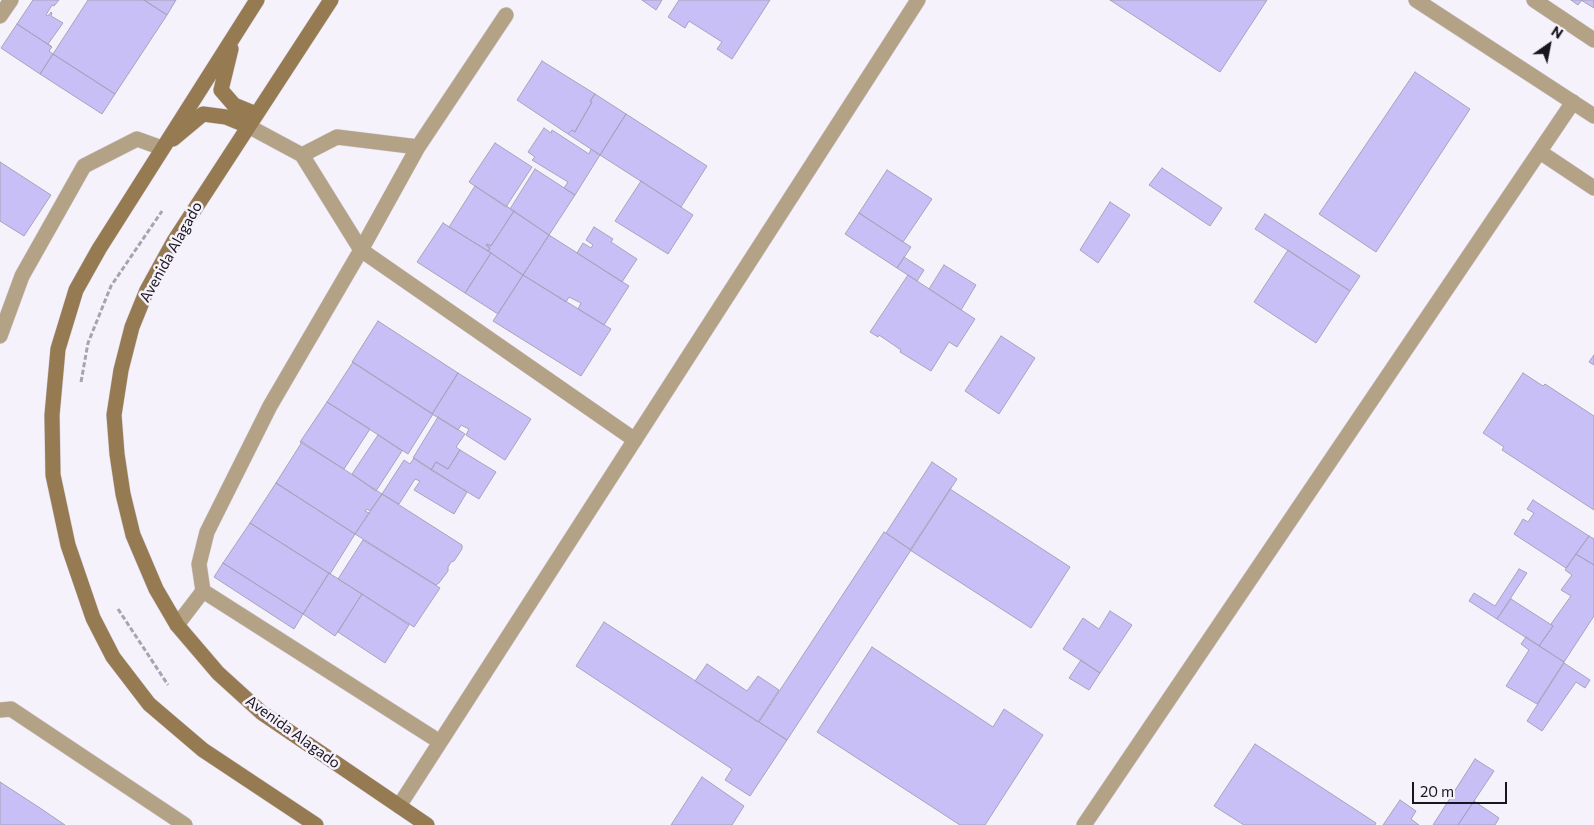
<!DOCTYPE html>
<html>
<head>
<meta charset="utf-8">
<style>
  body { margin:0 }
  #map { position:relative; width:1594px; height:825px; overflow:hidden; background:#f6f2fc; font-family:Commissioner,sans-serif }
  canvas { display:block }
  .north { position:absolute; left:1524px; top:20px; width:50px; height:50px; -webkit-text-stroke:4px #f6f2fc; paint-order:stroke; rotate:33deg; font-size:14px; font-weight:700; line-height:20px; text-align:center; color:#19151e }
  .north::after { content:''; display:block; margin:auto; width:18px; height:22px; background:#19151e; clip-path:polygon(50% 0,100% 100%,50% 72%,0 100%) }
  .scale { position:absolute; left:1412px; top:782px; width:95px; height:22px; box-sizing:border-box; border:2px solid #19151e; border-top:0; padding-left:6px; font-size:15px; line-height:18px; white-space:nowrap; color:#19151e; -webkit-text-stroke:4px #f6f2fc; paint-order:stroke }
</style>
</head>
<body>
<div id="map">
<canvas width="1594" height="825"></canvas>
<div class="north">N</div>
<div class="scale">20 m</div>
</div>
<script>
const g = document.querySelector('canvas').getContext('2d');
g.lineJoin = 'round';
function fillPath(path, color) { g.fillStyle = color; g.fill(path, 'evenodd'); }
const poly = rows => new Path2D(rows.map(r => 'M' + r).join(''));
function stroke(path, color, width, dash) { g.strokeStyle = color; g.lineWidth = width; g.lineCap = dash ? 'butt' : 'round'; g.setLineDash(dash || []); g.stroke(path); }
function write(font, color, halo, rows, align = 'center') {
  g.font = font + ' Commissioner,sans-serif'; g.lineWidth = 5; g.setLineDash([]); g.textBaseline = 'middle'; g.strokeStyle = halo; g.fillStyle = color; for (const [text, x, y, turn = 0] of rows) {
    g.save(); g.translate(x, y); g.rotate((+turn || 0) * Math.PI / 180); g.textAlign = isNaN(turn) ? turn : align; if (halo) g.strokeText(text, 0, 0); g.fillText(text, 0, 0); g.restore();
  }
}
const building = poly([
  [33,0,59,0,54,6,52,5,46,15,48,16,51,12,52,13,51,16,63,23,48,44,52,47,17,24,33,0],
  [88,0,144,0,167,15,115,94,53,54,88,0],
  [144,0,176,0,167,15,144,0],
  [642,0,662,0,656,10,642,0],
  [679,0,770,0,732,59,717,49,722,42,689,21,685,28,668,17,679,0],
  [1110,0,1267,0,1220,72,1110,0],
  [1571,0,1582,0,1578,5,1571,0],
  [1581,0,1594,0,1594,8,1581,0],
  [17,24,52,47,49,51,53,54,40,74,1,48,17,24],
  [53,54,115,94,102,114,40,74,53,54],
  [542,61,595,94,590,101,592,102,577,128,575,132,572,130,568,134,517,100,542,61],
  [1415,72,1470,109,1376,252,1319,214,1415,72],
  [595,94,626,114,600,155,568,134,572,130,575,132,577,128,592,102,590,101,595,94],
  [626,114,707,166,681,207,600,155,626,114],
  [544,128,551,133,552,130,589,154,591,149,600,155,575,195,564,188,568,182,532,160,535,157,528,152,544,128],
  [495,143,532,167,506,207,469,182,495,143],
  [0,162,51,195,24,236,0,221,0,162],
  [1162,168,1222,208,1210,226,1149,185,1162,168],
  [535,169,575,195,549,235,510,209,535,169],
  [887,170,932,199,903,242,859,213,887,170],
  [641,181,693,215,668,254,615,221,641,181],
  [475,186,514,211,491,246,487,244,486,245,490,248,488,251,449,227,475,186],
  [1110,202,1130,215,1098,263,1080,250,1110,202],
  [514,211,549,235,523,275,488,251,490,248,486,245,487,244,491,246,514,211],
  [859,213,911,247,897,268,845,234,859,213],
  [1265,214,1360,276,1350,291,1255,229,1265,214],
  [443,223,491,253,465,293,417,262,443,223],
  [594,227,613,239,611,242,637,259,622,282,577,253,583,243,591,248,593,245,586,240,594,227],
  [549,235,629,286,604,325,578,309,581,303,569,297,566,302,523,275,549,235],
  [1288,250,1350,291,1316,343,1254,302,1288,250],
  [491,253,523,275,498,314,465,293,491,253],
  [904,257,924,270,917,281,897,268,904,257],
  [944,265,976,285,961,310,929,289,944,265],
  [523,275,611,329,581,376,493,321,523,275],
  [908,275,975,319,957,347,949,342,931,371,900,352,901,350,879,335,878,337,870,332,908,275],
  [378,321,458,373,432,414,352,362,378,321],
  [1001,336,1035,358,999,414,965,391,1001,336],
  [1594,355,1594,365,1589,362,1594,355],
  [353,362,433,414,408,454,327,402,353,362],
  [458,373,531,419,505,460,466,435,469,429,461,425,458,430,432,414,458,373],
  [1523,373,1543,386,1545,384,1594,416,1594,510,1502,450,1504,447,1483,433,1523,373],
  [327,402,370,429,344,469,300,442,327,402],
  [438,417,465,434,456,447,460,450,448,469,436,462,431,470,413,458,438,417],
  [378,435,402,451,376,491,352,474,378,435],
  [302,442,382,494,370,511,367,509,365,511,369,513,355,534,276,483,302,442],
  [460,450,496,472,479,499,431,470,436,462,448,469,460,450],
  [414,458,467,492,454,514,414,490,420,481,415,479,399,504,382,494,404,460,410,464,414,458],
  [932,462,957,479,911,550,886,533,932,462],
  [276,483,355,534,330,574,250,523,276,483],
  [950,489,1070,567,1031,628,910,550,950,489],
  [382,494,462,545,462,549,454,561,451,562,448,567,448,571,439,583,436,585,355,534,382,494],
  [1533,500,1589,536,1566,568,1514,534,1523,519,1528,522,1534,513,1527,509,1533,500],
  [250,523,329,573,303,614,223,563,250,523],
  [884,532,911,550,787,740,759,722,884,532],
  [1589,536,1594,539,1594,565,1576,554,1589,536],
  [363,540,440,588,414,627,338,579,363,540],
  [1576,554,1594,565,1594,616,1564,662,1539,646,1553,626,1551,624,1571,596,1561,590,1572,575,1565,570,1576,554],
  [223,563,303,614,294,629,214,577,223,563],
  [1519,569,1527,573,1497,619,1469,601,1474,593,1495,606,1519,569],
  [329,573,362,594,335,636,303,614,329,573],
  [362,594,409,625,385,663,338,632,362,594],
  [1511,599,1553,626,1539,646,1497,619,1511,599],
  [1110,611,1132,625,1100,673,1063,649,1083,618,1099,629,1110,611],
  [604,622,787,740,750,796,725,780,732,769,576,666,604,622],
  [1526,637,1564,662,1537,704,1506,686,1529,650,1521,644,1526,637],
  [872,647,993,727,1004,709,1043,735,985,825,960,825,817,732,872,647],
  [1081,660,1100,673,1089,690,1069,678,1081,660],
  [1564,663,1590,680,1585,688,1576,682,1542,731,1527,721,1564,663],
  [707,664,747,691,758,676,779,690,758,722,695,681,707,664],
  [1255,744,1376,823,1375,825,1244,825,1214,806,1255,744],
  [1475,759,1494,771,1458,825,1433,825,1475,759],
  [702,777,744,806,732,825,671,825,702,777],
  [0,782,40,808,65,825,0,825,0,782],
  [1400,800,1416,811,1411,819,1419,825,1383,825,1400,800],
  [1474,801,1499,818,1495,825,1458,825,1474,801]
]);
fillPath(building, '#c7bff5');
stroke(building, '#a7a3bc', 1);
const service = poly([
  [0,336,22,276,84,166,137,139,162,148],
  [0,710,11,709,185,825]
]);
const minor = poly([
  [0,16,11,0],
  [248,126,302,155,361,250,635,440],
  [1540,152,1594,188],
  [302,155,337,137,418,147],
  [203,591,440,742],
  [177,625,203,591,199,564,207,532,270,406,361,250,418,147,506,15],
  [399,806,918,0],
  [1084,825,1573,102]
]);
const tertiary = poly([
  [1416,0,1594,116],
  [1534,0,1594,40]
]);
const secondary = poly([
  [257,0,99,249,76,290,58,349,52,415,53,475,68,545,93,618,113,657,149,704,203,750,316,825],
  [331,0,174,241,147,290,132,327,121,370,114,415,117,454,123,494,133,535,156,589,177,625,218,673,262,713,427,825],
  [231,49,221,90,234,105,256,114],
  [173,139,203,114,226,117,248,126]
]);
stroke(service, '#d3cfd8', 16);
stroke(minor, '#d3cfd8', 16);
stroke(tertiary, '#d3cfd8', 16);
stroke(secondary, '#d3cfd8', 16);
stroke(poly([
  [81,382,88,343,111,286,162,211],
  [118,609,168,685]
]), '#a8a4ae', 3, [5, 2.5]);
stroke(service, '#b4a287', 15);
stroke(minor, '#b4a287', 15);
stroke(tertiary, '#b4a287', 15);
stroke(secondary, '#957a52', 15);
write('15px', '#19151e', '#f6f2fc', [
  ["Avenida Alagado",171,252,-61],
  ["Avenida Alagado",293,732,36]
]);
</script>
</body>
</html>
